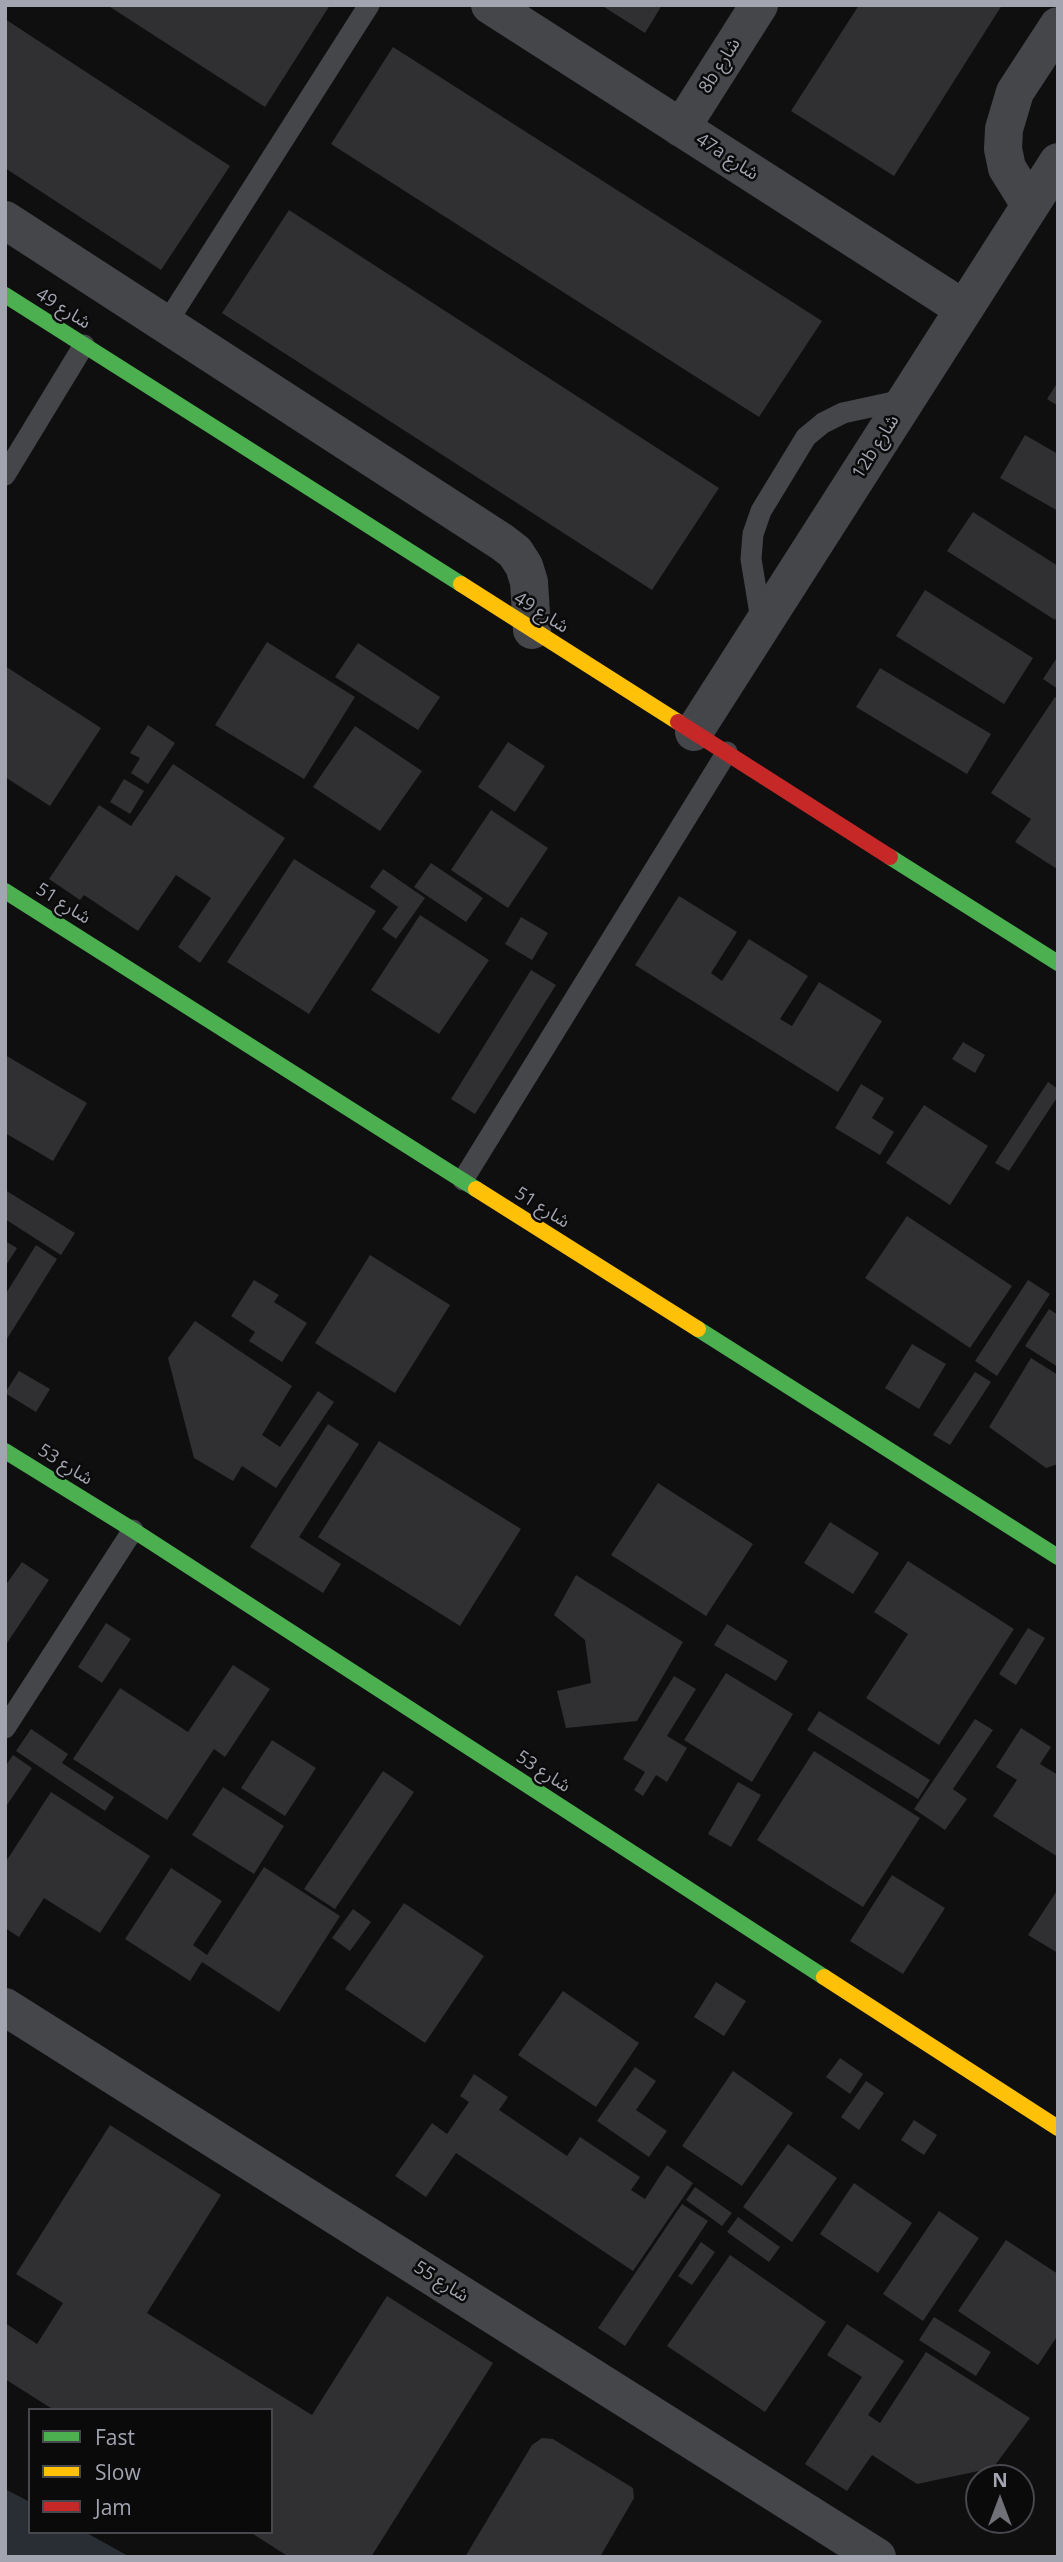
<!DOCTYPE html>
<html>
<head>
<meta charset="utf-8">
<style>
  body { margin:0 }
  #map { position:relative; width:1063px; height:2562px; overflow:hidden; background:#0f0f10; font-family:"Open Sans",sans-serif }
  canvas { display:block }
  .frame { position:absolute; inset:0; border:7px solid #a2a4b0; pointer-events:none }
  .legend { position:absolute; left:28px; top:2408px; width:245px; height:126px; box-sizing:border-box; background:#0a0a0b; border:2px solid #47484d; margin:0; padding:9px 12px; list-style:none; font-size:21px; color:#a2a4b0 }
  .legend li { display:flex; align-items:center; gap:14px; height:35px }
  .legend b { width:35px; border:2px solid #47484d }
  .north { position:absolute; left:965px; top:2464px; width:70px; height:70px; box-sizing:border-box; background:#0a0a0b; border:2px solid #47484d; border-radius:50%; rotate:0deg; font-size:19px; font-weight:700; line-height:28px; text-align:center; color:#a2a4b0 }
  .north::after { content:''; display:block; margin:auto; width:24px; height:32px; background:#6f7078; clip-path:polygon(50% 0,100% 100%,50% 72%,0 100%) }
</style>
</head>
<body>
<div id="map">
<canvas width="1063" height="2562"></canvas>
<div class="frame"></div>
<ul class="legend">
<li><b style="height:9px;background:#4caf50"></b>Fast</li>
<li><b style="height:9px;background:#ffc107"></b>Slow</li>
<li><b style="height:9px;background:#c62828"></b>Jam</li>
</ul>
<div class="north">N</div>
</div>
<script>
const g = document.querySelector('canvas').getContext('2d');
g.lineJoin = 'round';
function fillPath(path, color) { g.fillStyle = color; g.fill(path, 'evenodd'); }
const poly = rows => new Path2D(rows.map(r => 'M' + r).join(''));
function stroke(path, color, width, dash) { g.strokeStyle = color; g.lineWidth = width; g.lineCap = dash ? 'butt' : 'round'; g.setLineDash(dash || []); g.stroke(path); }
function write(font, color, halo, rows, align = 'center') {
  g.font = font + ' "Open Sans","Noto Sans Arabic",sans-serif'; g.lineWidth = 5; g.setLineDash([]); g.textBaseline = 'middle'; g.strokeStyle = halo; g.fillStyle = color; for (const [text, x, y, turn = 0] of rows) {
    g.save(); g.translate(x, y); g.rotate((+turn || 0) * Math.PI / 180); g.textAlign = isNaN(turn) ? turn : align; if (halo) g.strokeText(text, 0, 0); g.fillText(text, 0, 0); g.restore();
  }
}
fillPath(poly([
  [5,2489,30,2502,30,2532,85,2532,130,2557,5,2557]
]), '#292e35');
fillPath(poly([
  [107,5,330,5,265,107],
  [601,5,662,5,645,33],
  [859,5,1002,5,894,176,791,111],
  [5,19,230,166,161,270,5,168],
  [393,47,822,321,759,417,331,144],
  [289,210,719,488,652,590,222,313],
  [1058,382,1058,406,1047,399],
  [1025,435,1058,454,1058,511,1000,478],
  [973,512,1058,566,1058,615,1055,620,947,551],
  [925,590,1033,658,1004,704,896,636],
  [267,642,355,697,304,779,215,725],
  [358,643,440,697,418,730,335,677],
  [1058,656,1058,689,1043,679],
  [5,666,101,728,50,806,5,777],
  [880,668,991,734,967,774,856,707],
  [1055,697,1058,699,1057,869,1015,842,1031,819,991,793],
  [148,725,175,743,148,784,131,773,140,758,130,753],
  [355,726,422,771,380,831,313,787],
  [508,742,545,766,515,812,478,787],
  [173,764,285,838,200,963,178,947,211,898,176,875,138,931,84,895,80,900,49,879,99,805,131,826],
  [124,779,144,791,130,814,110,802],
  [491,810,548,848,508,908,451,870],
  [294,859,376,911,309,1014,227,962],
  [431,863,483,898,466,922,414,887],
  [383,869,425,898,396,939,382,929,398,907,370,887],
  [679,896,737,932,711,973,722,981,749,939,808,976,780,1019,792,1026,819,982,882,1021,838,1092,635,965],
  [420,915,489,960,439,1034,371,990],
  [521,917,548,933,532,960,505,944],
  [531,970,556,985,475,1114,451,1099],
  [963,1042,985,1055,975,1073,952,1059],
  [5,1055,87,1103,53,1161,5,1133],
  [1048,1082,1058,1089,1058,1096,1009,1171,995,1163],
  [861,1084,884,1098,872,1118,894,1132,880,1155,835,1128],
  [924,1105,988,1146,950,1205,886,1163],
  [5,1190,75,1233,61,1255,5,1219],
  [907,1216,1012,1286,970,1348,865,1278],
  [5,1241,17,1248,5,1267],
  [36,1245,57,1259,5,1342,5,1295],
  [370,1255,450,1305,395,1393,315,1343],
  [254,1280,279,1295,274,1302,307,1323,282,1362,249,1341,255,1332,231,1316],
  [1028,1280,1050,1294,997,1376,975,1361],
  [1049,1309,1058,1315,1058,1367,1025,1346],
  [195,1321,292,1386,262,1435,280,1447,318,1391,334,1402,276,1488,242,1466,233,1481,194,1458,168,1358],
  [912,1344,946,1364,919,1409,885,1388],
  [1031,1358,1058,1375,1058,1464,1046,1468,989,1427],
  [19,1371,50,1389,36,1412,5,1393],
  [975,1372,991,1382,950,1445,933,1435],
  [328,1424,359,1444,299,1537,341,1564,323,1593,250,1547],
  [379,1441,521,1529,460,1626,318,1537],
  [658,1483,753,1544,706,1616,611,1555],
  [830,1522,879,1553,853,1594,804,1563],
  [908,1561,1014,1629,939,1745,866,1698,908,1634,874,1612],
  [22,1562,49,1580,5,1646,5,1586],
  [576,1575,683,1642,637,1721,566,1728,557,1691,591,1683,585,1640,554,1615],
  [106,1623,131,1639,102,1683,78,1667],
  [727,1624,788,1661,776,1681,714,1645],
  [1028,1628,1045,1638,1016,1685,999,1674],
  [233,1665,270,1689,225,1757,214,1749,167,1820,73,1759,120,1688,188,1732],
  [726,1673,793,1714,752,1782,684,1740],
  [674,1676,696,1689,667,1736,687,1748,667,1782,656,1775,643,1796,634,1790,645,1772,623,1759],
  [819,1711,930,1780,918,1799,807,1730],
  [975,1719,993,1730,953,1789,967,1799,945,1830,914,1809],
  [1021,1728,1051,1747,1040,1764,1058,1775,1058,1857,993,1816,1017,1780,996,1767],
  [31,1729,68,1754,62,1763,114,1797,105,1811,16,1751],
  [272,1740,316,1768,285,1816,241,1788],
  [814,1751,920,1818,863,1907,757,1840],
  [13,1755,32,1768,5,1808,5,1767],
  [383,1771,414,1792,335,1909,304,1889],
  [738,1782,761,1795,731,1847,708,1834],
  [223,1787,284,1826,254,1874,192,1835],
  [51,1792,150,1856,100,1933,44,1898,19,1937,5,1928,5,1863],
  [264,1867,340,1916,279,2012,202,1962,190,1981,125,1939,171,1868,222,1901,193,1945,207,1955],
  [892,1875,945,1908,903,1974,850,1941],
  [1058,1889,1058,1953,1028,1935],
  [404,1903,484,1956,425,2043,345,1989],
  [353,1909,371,1922,350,1951,332,1938],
  [716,1982,746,2001,724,2036,694,2017],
  [563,1991,639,2043,596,2107,518,2055],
  [840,2058,863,2074,850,2094,826,2077],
  [635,2067,656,2081,636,2110,667,2131,649,2157,597,2121],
  [733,2071,793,2113,742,2186,682,2146],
  [474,2074,508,2097,499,2110,567,2156,580,2137,640,2177,631,2190,645,2199,667,2165,693,2183,633,2271,456,2153,426,2197,395,2176,432,2123,447,2134,469,2102,460,2096],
  [866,2081,884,2093,859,2130,841,2117],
  [914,2120,937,2135,924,2155,901,2140],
  [110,2125,221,2195,147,2313,312,2415,387,2296,493,2363,371,2557,289,2557,250,2532,271,2532,271,2410,54,2410,5,2379,5,2323,37,2344,63,2303,16,2274],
  [788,2144,837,2178,792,2242,743,2207],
  [854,2183,912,2223,878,2273,820,2234],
  [695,2187,732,2213,722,2226,686,2200],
  [682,2204,708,2221,625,2346,598,2328],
  [939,2211,979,2238,923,2321,883,2294],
  [738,2217,780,2247,769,2262,727,2232],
  [1006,2240,1058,2274,1058,2335,1038,2365,958,2311],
  [701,2242,715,2252,692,2285,678,2276],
  [730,2255,826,2322,765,2412,667,2346],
  [934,2317,991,2352,976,2376,919,2340],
  [847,2324,904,2361,868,2415,880,2423,926,2352,1030,2418,993,2468,917,2484,872,2455,847,2491,805,2464,862,2377,827,2355],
  [542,2438,553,2439,633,2488,634,2498,600,2557,465,2557,532,2445]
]), '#303032');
stroke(poly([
  [166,324,369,5],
  [5,475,84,345],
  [762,626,751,559,753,534,761,511,806,437,823,423,843,413,907,399],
  [463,1180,727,752],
  [5,1728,133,1530]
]), '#454649', 21);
stroke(poly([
  [490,5,964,309],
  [681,128,759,5],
  [1030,205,1007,168,1003,149,1004,129,1015,92,1058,26],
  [5,220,502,542,515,552,524,566,529,582,532,630],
  [694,732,1058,162],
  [5,2007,877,2557]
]), '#454649', 38);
stroke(poly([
  [5,295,461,584],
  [890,857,1058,963],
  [5,891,476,1189],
  [698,1329,1058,1557],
  [5,1451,133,1530,824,1977]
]), '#4caf50', 16);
stroke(poly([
  [461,584,678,722],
  [476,1189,698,1329],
  [824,1977,1058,2128]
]), '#ffc107', 16);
stroke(poly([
  [678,722,890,857]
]), '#c62828', 16);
write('18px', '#a2a4b0', '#0a0a0b', [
  ["8b شارع",720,66,-58],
  ["47a شارع",727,157,33],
  ["شارع 49",63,309,32],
  ["12b شارع",876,447,-58],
  ["شارع 49",541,613,32],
  ["شارع 51",63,904,32],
  ["شارع 51",542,1208,32],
  ["شارع 53",65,1465,32],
  ["شارع 53",543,1772,33],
  ["شارع 55",441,2282,32]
]);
</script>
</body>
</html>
